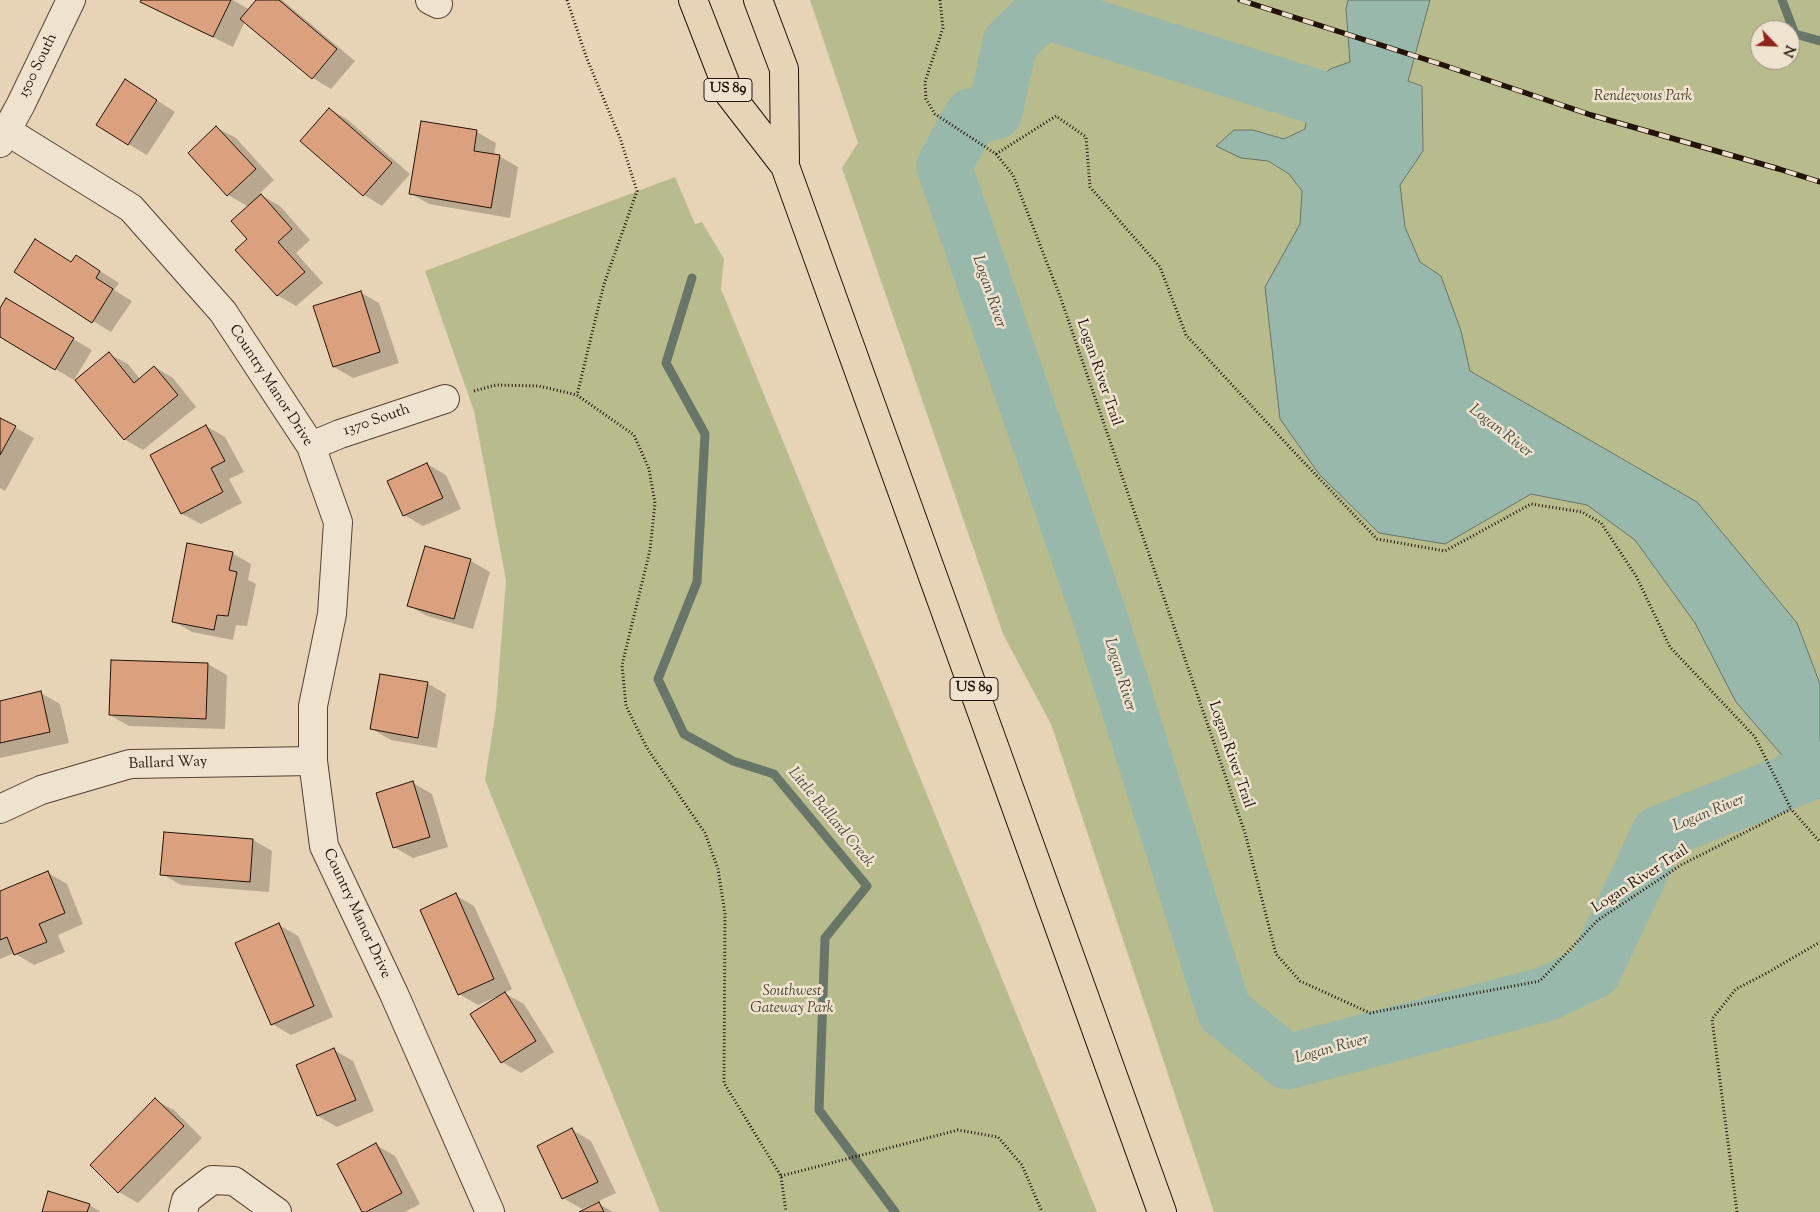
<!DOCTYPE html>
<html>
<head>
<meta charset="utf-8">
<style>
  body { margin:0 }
  #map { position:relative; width:1820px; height:1212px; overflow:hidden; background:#e7d3b5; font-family:"Sorts Mill Goudy",serif }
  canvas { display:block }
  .north { position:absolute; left:1750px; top:20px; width:50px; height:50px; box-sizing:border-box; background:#efe2cf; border:1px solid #9d8f7f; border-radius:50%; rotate:114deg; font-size:14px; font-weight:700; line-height:20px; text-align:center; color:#221208 }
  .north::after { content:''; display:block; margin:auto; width:18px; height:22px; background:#8f2418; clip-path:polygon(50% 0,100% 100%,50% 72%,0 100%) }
</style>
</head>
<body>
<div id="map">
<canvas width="1820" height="1212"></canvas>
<div class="north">N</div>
</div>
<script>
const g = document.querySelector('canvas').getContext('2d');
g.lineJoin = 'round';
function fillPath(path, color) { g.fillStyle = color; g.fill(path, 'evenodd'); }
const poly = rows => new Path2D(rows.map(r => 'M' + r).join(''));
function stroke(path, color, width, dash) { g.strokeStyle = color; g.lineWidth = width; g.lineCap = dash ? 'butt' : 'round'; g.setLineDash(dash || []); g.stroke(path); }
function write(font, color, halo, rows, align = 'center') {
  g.font = font + ' "Sorts Mill Goudy",serif'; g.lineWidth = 5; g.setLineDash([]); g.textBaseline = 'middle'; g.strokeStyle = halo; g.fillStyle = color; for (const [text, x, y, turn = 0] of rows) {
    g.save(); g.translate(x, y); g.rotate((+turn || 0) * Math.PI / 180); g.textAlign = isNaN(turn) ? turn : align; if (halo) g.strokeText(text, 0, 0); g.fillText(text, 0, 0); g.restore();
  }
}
fillPath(poly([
  [810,0,1820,0,1820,1212,1214,1212,1051,724,1003,634,842,168,858,143],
  [1760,30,1790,30,1790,60,1760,60],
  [675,177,695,224,702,222,724,259,721,289,1097,1212,660,1212,485,780,496,709,506,580,474,411,425,271]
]), '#b8bc8c');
const water = poly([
  [1348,0,1430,0,1408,81,1422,86,1423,151,1400,185,1405,227,1420,262,1441,276,1461,331,1470,371,1697,502,1797,623,1820,684,1820,799,1736,702,1695,623,1635,540,1587,505,1531,494,1445,544,1379,533,1319,474,1280,419,1265,287,1300,224,1302,191,1289,174,1268,161,1241,158,1216,146,1234,130,1253,130,1284,139,1305,129,1308,108,1316,82,1330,69,1350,62,1346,9,1348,0]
]);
fillPath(water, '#97b8aa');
stroke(water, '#687669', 1);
fillPath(poly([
  [142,0,233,0,250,10,258,0,282,0,355,61,331,89,313,78,245,21,233,47,161,12],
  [144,92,175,112,147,155,128,144],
  [330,109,348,120,410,174,382,206,364,195],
  [422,122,477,132,496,143,494,155,499,156,518,167,510,218,429,204,410,193],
  [217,128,236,138,274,180,259,194,280,206,310,240,296,253,323,283,296,306,277,295,248,239,249,207,228,195],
  [76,256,119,283,114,290,132,301,111,332,93,321,72,263],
  [360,292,379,303,399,363,353,378,334,367],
  [6,300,92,350,74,380,0,336,0,310],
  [109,354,128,364,140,379,155,367,173,378,196,407,143,450,124,439],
  [0,419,34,438,5,491,0,488],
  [206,426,225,437,244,472,229,479,242,503,201,524,182,514,151,455],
  [427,464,446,475,461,509,423,526,404,515],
  [426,547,471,561,490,572,473,629,427,616,408,605],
  [232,553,251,564,248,580,256,584,247,626,236,625,233,640,192,632,173,621],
  [112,661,208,664,227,675,225,729,129,726,110,715],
  [427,683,446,694,437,748,391,740,372,729],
  [41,693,60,704,69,743,0,758,0,702],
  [413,783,432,794,448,847,413,858,394,847],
  [253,840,272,851,269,892,181,885,162,874],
  [48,873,67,884,83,924,58,935,65,952,34,965,14,953,0,959,0,892],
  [455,895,474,906,512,989,504,993,524,1004,554,1052,521,1073,502,1062,496,997,478,1005,459,994],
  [279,925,298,936,333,1017,291,1035,272,1024],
  [334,1050,353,1061,374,1111,337,1127,318,1116,297,1065],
  [155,1100,174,1110,202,1138,138,1203,119,1192,92,1165],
  [572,1130,591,1141,616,1193,582,1209,563,1198],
  [376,1145,395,1156,420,1204,405,1212,363,1212],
  [599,1204,613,1212,582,1212],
  [89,1205,101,1212,43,1212]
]), '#0003');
stroke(poly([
  [1782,0,1795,34,1820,41],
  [692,278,666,363,705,434,697,582,658,679,684,734,733,761,774,774,867,886,825,938,819,1110,895,1212]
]), '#687669', 9);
stroke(poly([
  [1372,93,1326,100,1043,11,1010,43,995,112,971,116,944,166,1101,620,1224,1011,1287,1062,1546,994,1594,971,1659,833,1820,769]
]), '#97b8aa', 55);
const building = poly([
  [141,0,231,0,213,37,140,2,141,0],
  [256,0,279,0,337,49,312,79,240,19,256,0],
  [125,79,157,100,128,145,96,125,125,79],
  [329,108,392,163,363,196,300,141,329,108],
  [421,121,477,130,474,151,500,155,491,208,409,194,421,121],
  [216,126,256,169,227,196,188,153,216,126],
  [261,194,292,229,278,242,305,272,277,296,235,250,247,239,231,221,261,194],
  [35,239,71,262,76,255,100,271,96,278,113,289,92,323,14,272,35,239],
  [361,291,380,352,333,367,313,306,361,291],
  [6,298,74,338,55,370,0,337,0,308,6,298],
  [109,352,134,383,154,366,178,395,124,440,75,380,109,352],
  [0,418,16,426,0,455,0,418],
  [206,425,225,461,211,468,223,492,181,514,150,455,206,425],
  [427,463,443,498,403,516,387,481,427,463],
  [187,543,233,552,229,570,237,572,228,616,217,615,214,630,172,622,187,543],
  [425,546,471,559,454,619,407,606,425,546],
  [111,660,208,663,206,719,109,715,111,660],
  [380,674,428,682,418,738,370,729,380,674],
  [41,691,50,732,0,743,0,701,41,691],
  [413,781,430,837,393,848,376,793,413,781],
  [164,832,253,839,250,882,160,875,164,832],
  [48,871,65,913,39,924,47,942,14,955,7,937,0,940,0,891,48,871],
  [456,893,494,979,458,995,420,910,456,893],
  [279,923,314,1006,271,1025,235,943,279,923],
  [505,992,536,1041,501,1063,470,1014,505,992],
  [334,1048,356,1100,317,1116,296,1065,334,1048],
  [155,1098,184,1126,118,1193,90,1165,155,1098],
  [572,1128,598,1182,562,1199,537,1146,572,1128],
  [376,1143,402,1193,366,1212,362,1212,337,1164,376,1143],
  [48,1191,90,1204,87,1212,42,1212,48,1191],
  [599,1202,604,1212,579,1212,599,1202]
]);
fillPath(building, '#dba07d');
stroke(building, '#221208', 1);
const minor = poly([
  [430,0,438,4],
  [7,131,131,208,223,312,311,446,338,522,332,614,313,706,313,761,324,846,394,994,490,1212],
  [0,143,21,104,71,0],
  [311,446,340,434,445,399],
  [0,809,41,790,130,764,313,761],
  [183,1212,186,1200,212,1180,234,1181,277,1212]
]);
const trunk = poly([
  [693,0,730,95,785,166,1162,1212],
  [758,0,784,69,785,166]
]);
stroke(minor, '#534233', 30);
stroke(trunk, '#221208', 30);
stroke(poly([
  [567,0,587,59,620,138,637,191,604,284,577,395],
  [940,0,943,28,925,82,926,99,935,114,996,154,1013,175,1061,299,1245,833,1276,954,1300,981,1370,1013,1540,981,1598,920,1681,865,1791,809,1820,842],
  [996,154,1056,116,1086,137,1090,187,1160,267,1186,335,1295,453,1377,539,1445,551,1531,504,1582,512,1601,523,1636,576,1670,647,1755,737,1791,809],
  [474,391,496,385,539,386,577,395,634,435,649,469,655,503,650,550,622,665,626,706,647,748,705,833,718,869,725,914,724,1083,781,1176,786,1212],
  [781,1176,958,1130,998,1137,1022,1165,1042,1212],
  [1737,1212,1712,1019,1736,989,1767,973,1820,942]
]), '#221208', 3, [1, 2.5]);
stroke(minor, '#efe2cf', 28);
stroke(trunk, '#e7d3b5', 28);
const rail = poly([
  [1240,0,1440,64,1591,115,1779,169,1820,182]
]);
stroke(rail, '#221208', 5.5);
stroke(rail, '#efe2cf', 4, [11]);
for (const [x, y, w] of [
  [728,90,48],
  [974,689,48]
]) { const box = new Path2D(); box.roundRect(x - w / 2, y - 11.5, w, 23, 4); g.fillStyle = '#efe2cf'; g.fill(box); stroke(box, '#221208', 1); }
write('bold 14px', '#221208', null, [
  ["US 89",728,90],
  ["US 89",974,689]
]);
write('15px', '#221208', '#efe2cf', [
  ["1500 South",39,66,-64],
  ["Logan River Trail",1098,373,71],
  ["Country Manor Drive",270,386,57],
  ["1370 South",377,421,-19],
  ["Logan River Trail",1230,755,71],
  ["Ballard Way",168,764,-2],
  ["Logan River Trail",1641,880,-33],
  ["Country Manor Drive",356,914,65]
]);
write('italic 15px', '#4f4530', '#efe2cf', [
  ["Rendezvous Park",1643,97],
  ["Southwest",792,992],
  ["Gateway Park",792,1009]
]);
write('italic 16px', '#4b4c41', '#efe2cf', [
  ["Logan River",988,292,71],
  ["Logan River",1500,432,38],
  ["Logan River",1119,675,73],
  ["Logan River",1709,814,-22],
  ["Little Ballard Creek",830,818,50],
  ["Logan River",1332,1050,-15]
]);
</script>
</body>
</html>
